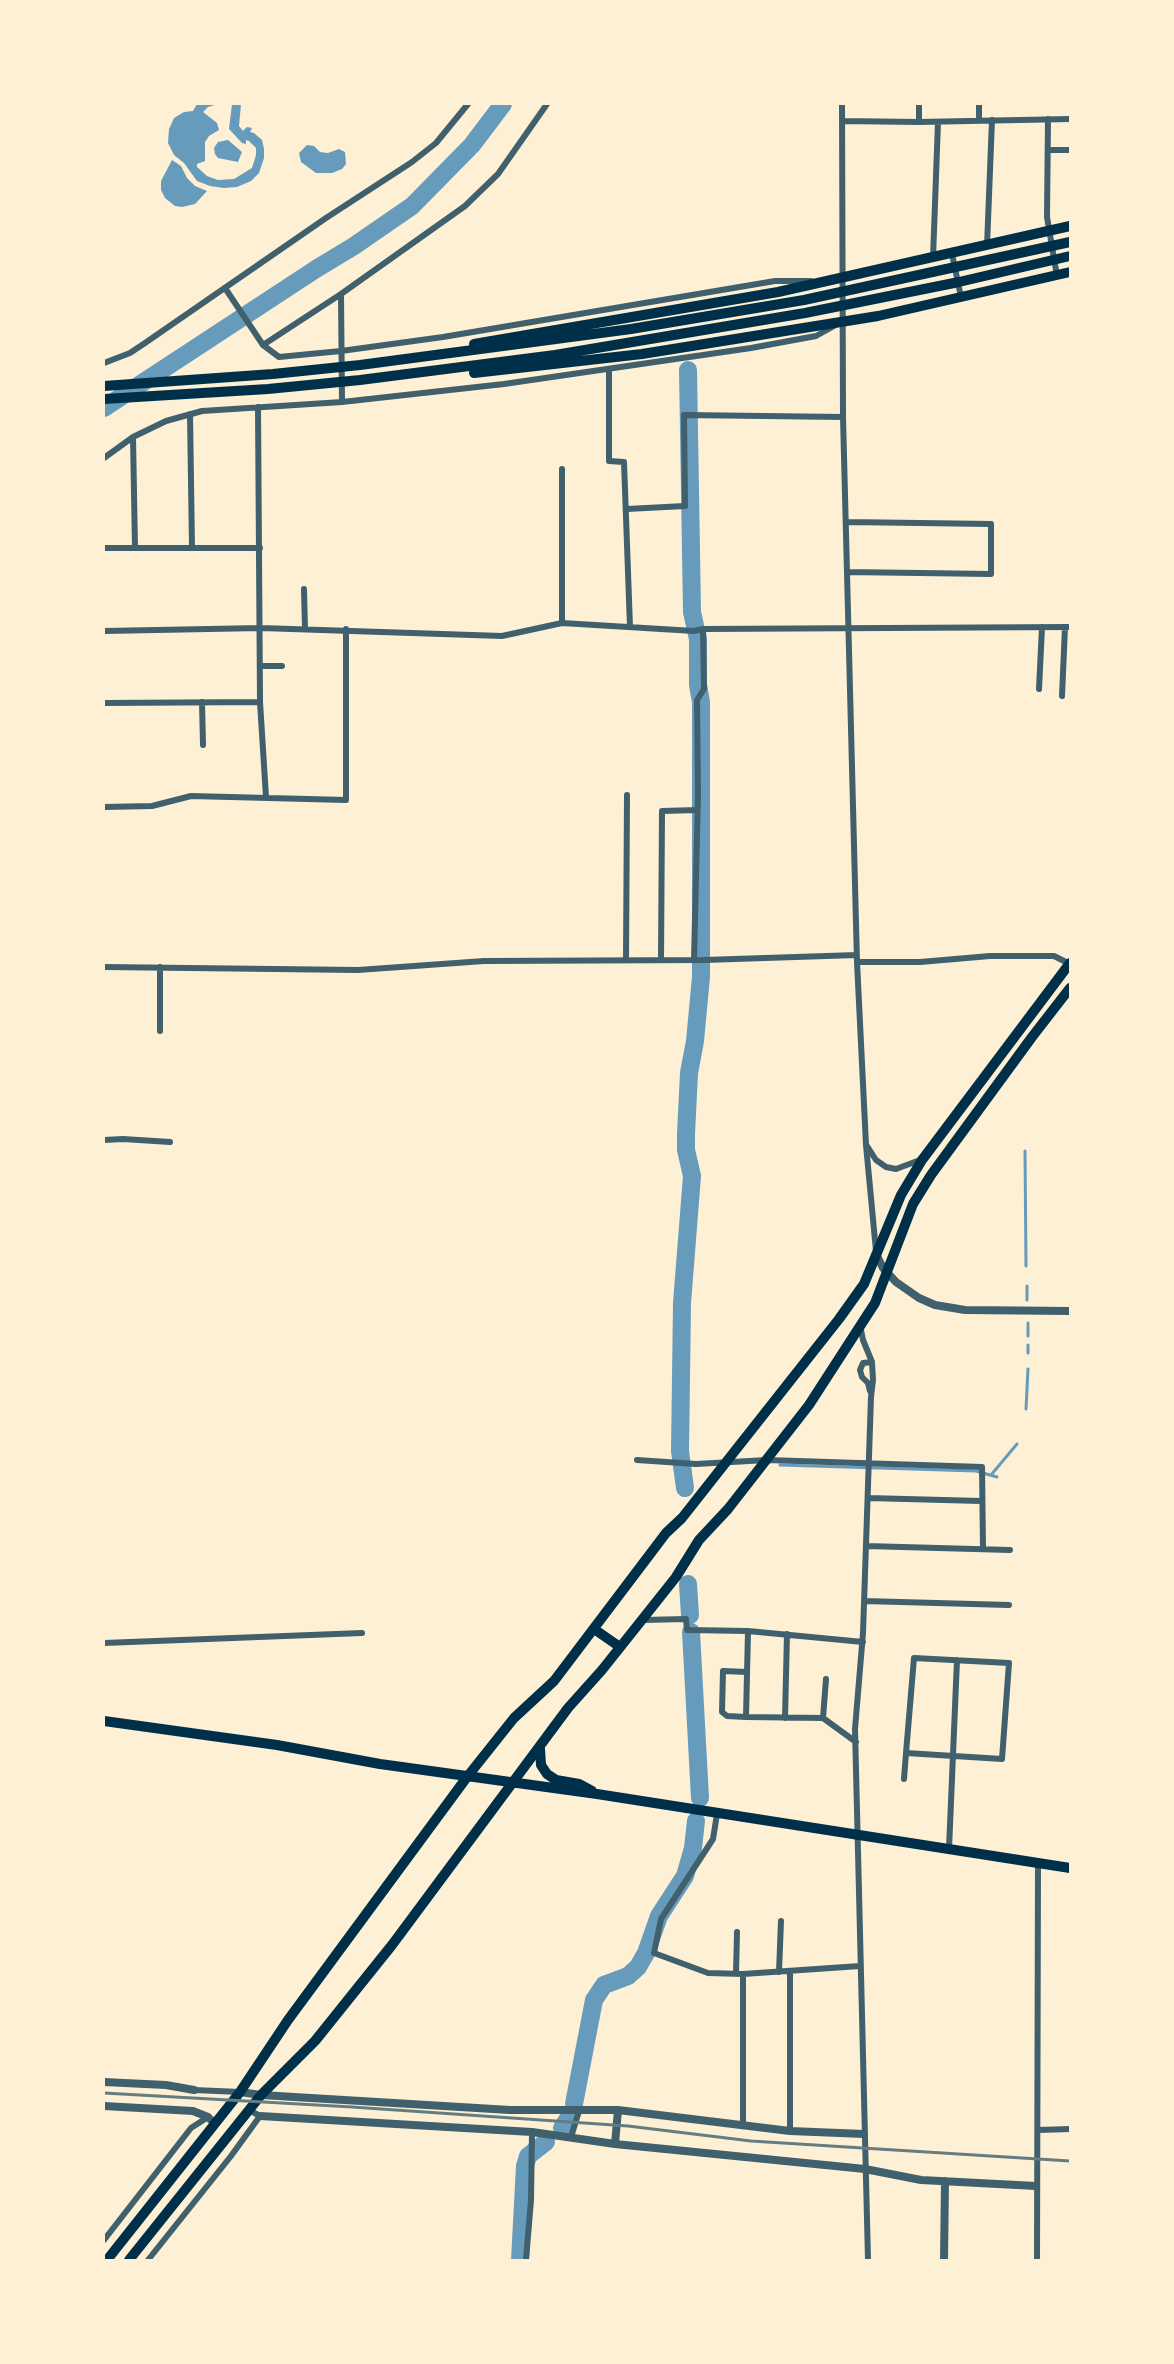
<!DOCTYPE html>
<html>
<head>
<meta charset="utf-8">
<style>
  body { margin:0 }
  #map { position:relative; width:1174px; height:2364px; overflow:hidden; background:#fdf0d5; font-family:Manrope,sans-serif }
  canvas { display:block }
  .frame { position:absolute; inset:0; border:105px solid #fdf0d5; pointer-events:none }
</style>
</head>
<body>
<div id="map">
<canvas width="1174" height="2364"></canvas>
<div class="frame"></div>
</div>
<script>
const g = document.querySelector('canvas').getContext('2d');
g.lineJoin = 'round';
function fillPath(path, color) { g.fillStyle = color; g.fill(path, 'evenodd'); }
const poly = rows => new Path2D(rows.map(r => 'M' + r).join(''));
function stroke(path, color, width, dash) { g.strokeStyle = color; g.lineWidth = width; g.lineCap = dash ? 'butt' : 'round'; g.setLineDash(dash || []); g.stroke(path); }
fillPath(poly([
  [197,104,218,104,208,107,203,112,217,123,219,130,209,136,205,142,205,161,197,164,197,167,207,176,218,180,234,179,252,168,256,155,256,148,249,141,246,140,246,144,242,143,229,129,232,104,241,104,239,126,243,131,247,127,252,128,250,132,254,133,262,140,264,149,264,158,259,173,251,181,237,187,224,188,210,186,197,181,184,163,174,155,168,143,169,129,174,118,184,112,193,111],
  [228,140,242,152,238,162,218,158,215,154,214,148,218,142],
  [307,145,314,146,320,152,328,153,339,149,345,152,346,164,342,169,332,173,316,173,301,162,299,153],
  [172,160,181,166,187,178,195,186,207,191,195,204,182,207,175,206,165,198,161,190,161,181]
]), '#669bbc');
stroke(poly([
  [1025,1151,1026,1266],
  [1027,1286,1027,1300],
  [1028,1323,1028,1336],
  [1028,1345,1028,1353],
  [1026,1409,1028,1369],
  [780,1465,976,1471,997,1477],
  [991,1475,1017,1444]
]), '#669bbc', 3);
stroke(poly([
  [104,408,316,269,354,246,412,206,472,145,503,104],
  [685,1488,680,1451,682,1303,692,1176,686,1150,686,1134,689,1073,695,1041,701,977,701,702,698,685,698,639,692,612,688,370],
  [688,1584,690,1615],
  [691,1632,700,1798],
  [574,2104,594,2000,604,1985,628,1976,638,1967,646,1953,659,1916,685,1876,693,1848,696,1821],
  [562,2128,569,2117],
  [520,2260,525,2166,528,2156,546,2142]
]), '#669bbc', 18);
stroke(poly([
  [842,104,843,417,857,962,866,1145,876,1251],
  [1048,119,1047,217,1057,276],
  [842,121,919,122,1070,119],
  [979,121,979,104],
  [919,122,919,104],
  [1049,150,1070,150],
  [987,246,992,120],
  [952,254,961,297],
  [933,258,938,122],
  [225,288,263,345,279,357,341,351,443,337,775,281,811,281],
  [341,294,342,402],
  [263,345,341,294,465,206,498,174,547,104],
  [104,363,130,353,145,343,326,218,412,162,436,143,468,104],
  [609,369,609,461,624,462,630,627],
  [258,407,260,702,266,797],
  [190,414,192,548],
  [133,437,135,548],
  [104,458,133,437,166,421,202,411,342,402,504,384,751,348,816,336,834,326],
  [562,469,562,623],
  [627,509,685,506,684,415,843,417],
  [847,522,991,524,991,574,847,572],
  [104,548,260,548],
  [304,589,305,629],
  [104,631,261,628,502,636,562,623,694,631,703,629,1070,627],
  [260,666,282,666],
  [1039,689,1042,627],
  [1062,696,1065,627],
  [202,702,203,745],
  [104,703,260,702],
  [104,807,152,806,191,796,346,800,346,629],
  [626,960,627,795],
  [661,960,662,811,697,810],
  [694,960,698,794,697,700,704,689,703,629],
  [857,962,920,962,990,956,1054,956,1070,964],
  [104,967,358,970,484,961,704,960,857,955],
  [160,1031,160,967],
  [104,1140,123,1139,170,1142],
  [867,1146,876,1160,886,1167,896,1169,920,1160],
  [860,1325,863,1340,872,1362,873,1380,871,1397,863,1633,855,1729,868,2260],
  [870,1391,868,1383,862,1377,860,1370,863,1363,872,1362],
  [637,1460,696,1464,767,1460,982,1467,983,1549],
  [868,1498,981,1501],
  [866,1546,1010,1550],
  [864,1601,1009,1605],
  [643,1620,686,1619,687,1630,748,1631,863,1642],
  [748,1631,746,1717,823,1718],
  [104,1643,362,1633],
  [826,1679,823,1718,856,1742],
  [746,1717,727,1716,722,1712,723,1671,747,1672],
  [785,1718,787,1634],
  [904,1779,906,1753,914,1658,1009,1663,1002,1759,906,1753],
  [717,1814,713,1839,661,1919,654,1953,708,1973,743,1974,860,1966],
  [949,1849,957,1660],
  [790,1971,790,2131],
  [779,1972,781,1921],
  [736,1974,737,1932],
  [194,2090,240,2092],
  [743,2126,743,1974],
  [1038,2130,1070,2129],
  [571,2137,579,2111],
  [104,2240,191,2128,208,2117],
  [148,2260,231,2156,260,2116,249,2110],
  [526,2260,531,2200,532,2132],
  [1037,2260,1038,1864]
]), '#3f606c', 6);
stroke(poly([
  [877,1256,883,1268,896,1282,919,1298,935,1305,965,1310,1070,1311],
  [104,2082,166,2085,194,2090],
  [240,2092,261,2095,510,2110,618,2110,790,2131,864,2134],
  [104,2106,193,2111,208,2117,214,2123],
  [260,2116,532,2132,615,2144,865,2169,921,2180,1036,2186],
  [615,2144,618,2110],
  [944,2260,945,2181]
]), '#3f606c', 8);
stroke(poly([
  [474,344,778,292,1070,226],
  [474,373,642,354,878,316,1070,272],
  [104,386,273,374,360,365,631,329,804,300,1070,242],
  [104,399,268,389,360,380,555,355,805,313,959,282,1070,256],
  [594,1629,620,1647],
  [104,1721,277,1745,380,1764,597,1794,1070,1868],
  [540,1749,541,1765,547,1774,556,1780,579,1784,592,1791],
  [107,2260,240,2092,288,2020,467,1777,514,1718,554,1681,666,1533,682,1518,839,1319,864,1284,901,1195,922,1160,1070,963],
  [129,2260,261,2095,315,2041,392,1945,568,1708,602,1670,676,1577,699,1540,728,1509,809,1405,875,1303,913,1204,931,1175,1032,1037,1070,988]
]), '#003049', 10);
stroke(poly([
  [104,2093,352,2107,628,2126,751,2141,1070,2161]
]), '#657d81', 3);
</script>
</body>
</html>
